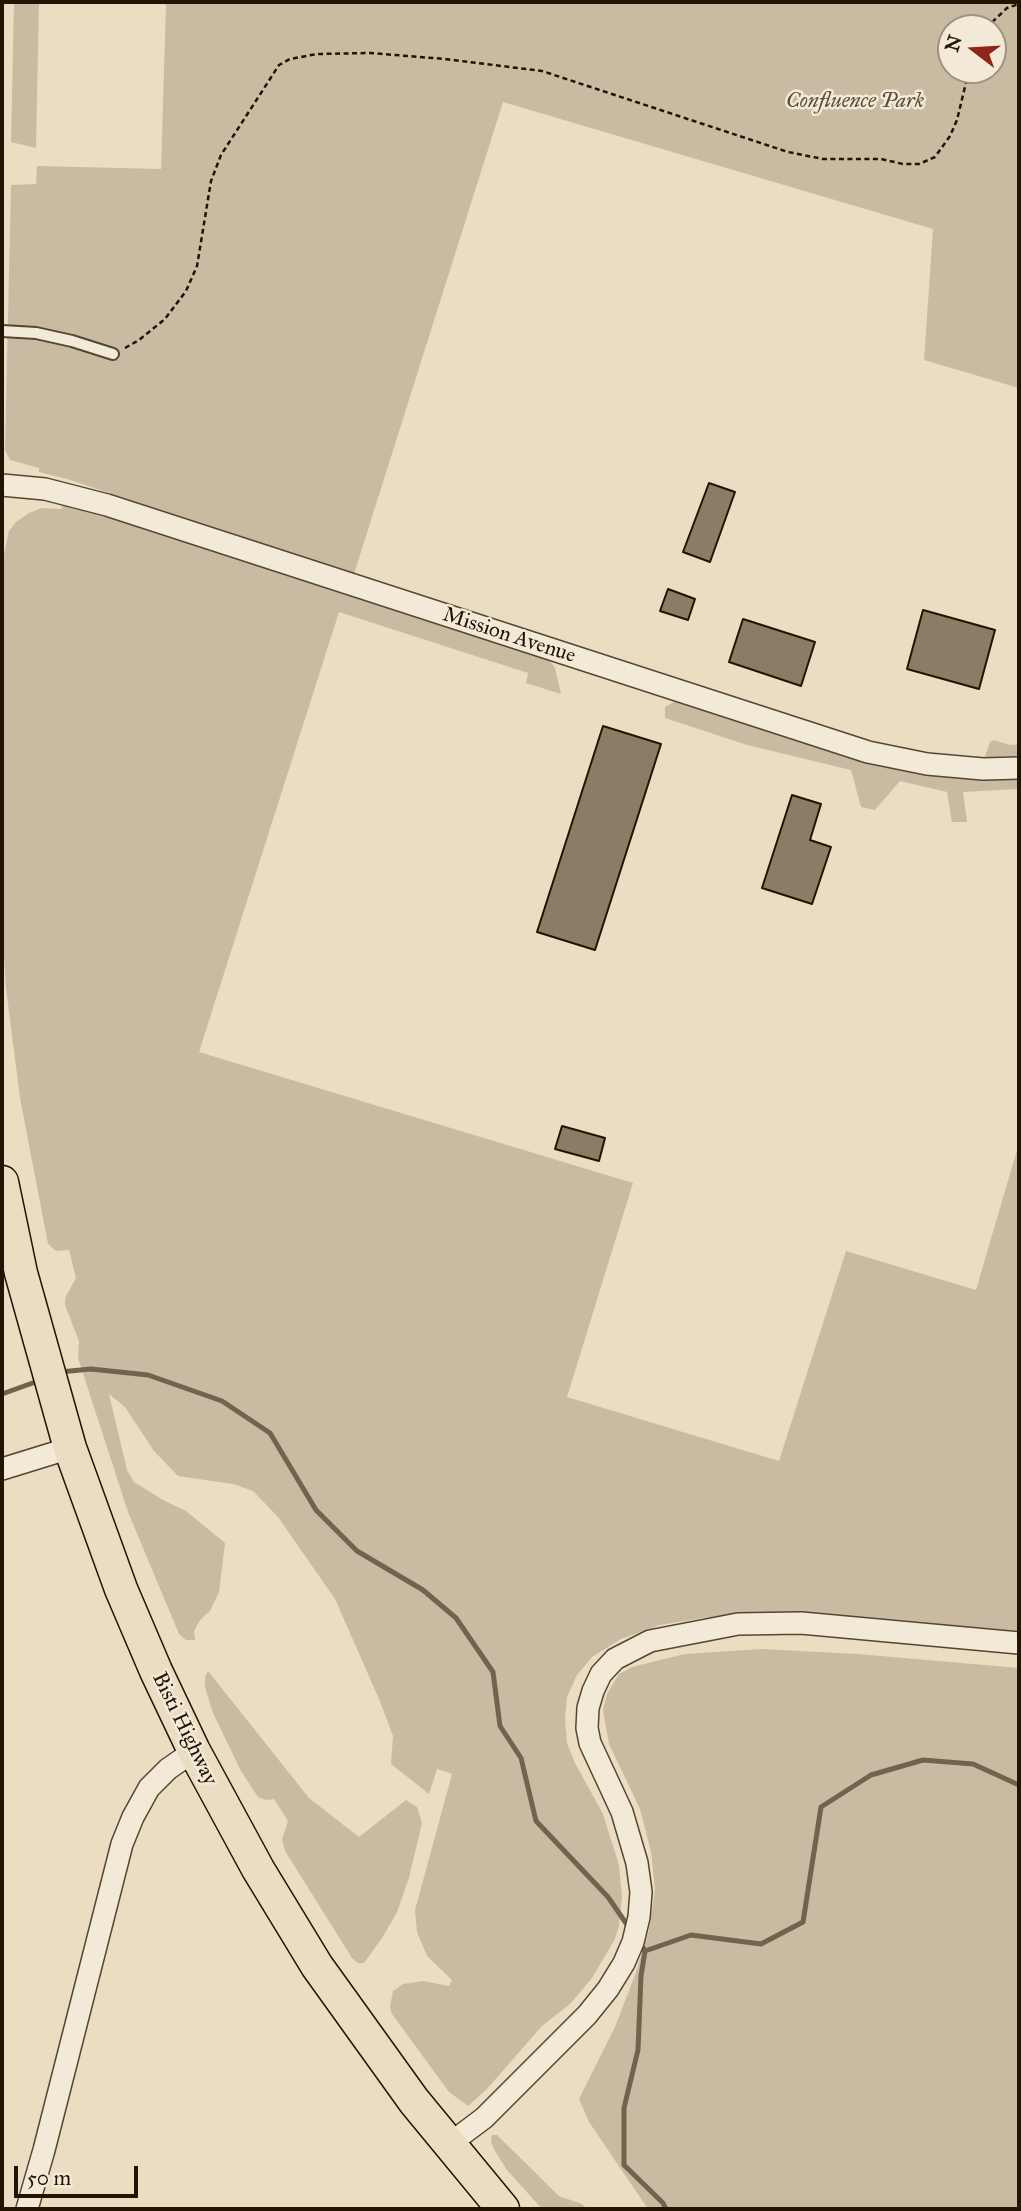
<!DOCTYPE html>
<html>
<head>
<meta charset="utf-8">
<style>
  body { margin:0 }
  #map { position:relative; width:1021px; height:2211px; overflow:hidden; background:#ebddc1; font-family:"IM FELL Great Primer",serif }
  canvas { display:block }
  .frame { position:absolute; inset:0; border:4px solid #221303; pointer-events:none }
  .north { position:absolute; left:937px; top:14px; width:70px; height:70px; box-sizing:border-box; background:#f2e9d7; border:2px solid #9f9382; border-radius:50%; rotate:287deg; font-size:19px; font-weight:700; line-height:28px; text-align:center; color:#221303 }
  .north::after { content:''; display:block; margin:auto; width:24px; height:32px; background:#8f2418; clip-path:polygon(50% 0,100% 100%,50% 72%,0 100%) }
  .scale { position:absolute; left:14px; top:2166px; width:124px; height:32px; box-sizing:border-box; border:4px solid #221303; border-top:0; padding-left:9px; font-size:21px; line-height:24px; white-space:nowrap; color:#221303; -webkit-text-stroke:5px #f2e9d7; paint-order:stroke }
</style>
</head>
<body>
<div id="map">
<canvas width="1021" height="2211"></canvas>
<div class="frame"></div>
<div class="north">N</div>
<div class="scale">50 m</div>
</div>
<script>
const g = document.querySelector('canvas').getContext('2d');
g.lineJoin = 'round';
function fillPath(path, color) { g.fillStyle = color; g.fill(path, 'evenodd'); }
const poly = rows => new Path2D(rows.map(r => 'M' + r).join(''));
function stroke(path, color, width, dash) { g.strokeStyle = color; g.lineWidth = width; g.lineCap = dash ? 'butt' : 'round'; g.setLineDash(dash || []); g.stroke(path); }
function write(font, color, halo, rows, align = 'center') {
  g.font = font + ' "IM FELL Great Primer",serif'; g.lineWidth = 5; g.setLineDash([]); g.textBaseline = 'middle'; g.strokeStyle = halo; g.fillStyle = color; for (const [text, x, y, turn = 0] of rows) {
    g.save(); g.translate(x, y); g.rotate((+turn || 0) * Math.PI / 180); g.textAlign = isNaN(turn) ? turn : align; if (halo) g.strokeText(text, 0, 0); g.fillText(text, 0, 0); g.restore();
  }
}
fillPath(poly([
  [14,2,39,2,36,148,11,142],
  [157,2,1019,2,1019,388,924,360,933,229,503,102,354,574,67,479,39,472,39,468,10,460,5,450,11,185,36,184,37,166,161,169,166,5],
  [951,28,993,28,993,70,951,70],
  [63,505,76,505,548,658,555,668,561,694,526,683,528,673,339,612,199,1052,633,1183,567,1397,779,1461,846,1251,976,1290,1019,1143,1019,1632,830,1616,761,1615,709,1617,660,1625,621,1639,592,1657,577,1675,567,1697,565,1718,567,1743,575,1763,603,1814,619,1865,622,1897,619,1926,615,1939,592,1978,571,2003,541,2027,487,2089,468,2106,449,2092,392,2014,390,2007,393,1991,403,1984,423,1981,449,1986,452,1980,427,1956,417,1932,415,1910,452,1774,437,1769,429,1794,391,1764,393,1736,379,1699,335,1599,278,1517,253,1491,233,1484,178,1476,154,1451,125,1407,109,1394,127,1470,134,1482,163,1500,186,1511,225,1543,219,1592,210,1611,200,1620,194,1631,195,1640,186,1640,179,1634,128,1512,78,1358,79,1341,65,1305,65,1298,76,1278,69,1250,56,1251,48,1244,20,1098,6,988,2,927,2,625,4,555,9,531,16,522,29,513,42,508,61,509],
  [678,700,1019,776,1019,789,963,792,967,822,952,822,947,792,900,781,875,810,861,807,851,770,747,745,665,718,665,707],
  [994,740,1010,745,1019,744,1019,758,984,759,990,742],
  [761,1649,858,1654,1019,1668,1019,2209,648,2209,589,2122,579,2099,615,2027,635,1975,649,1930,655,1889,651,1852,640,1809,609,1744,603,1710,607,1694,619,1674,632,1667,685,1654],
  [208,1671,309,1798,359,1837,406,1800,417,1807,422,1823,409,1878,397,1912,384,1935,364,1963,358,1963,352,1958,285,1851,282,1839,288,1821,274,1799,266,1800,258,1797,241,1771,213,1713,205,1687,205,1677],
  [492,2135,497,2135,559,2196,582,2204,587,2209,542,2209,507,2170,495,2151,491,2142]
]), '#c9bba1');
stroke(poly([
  [60,1372,91,1369,148,1375,222,1401,270,1433,316,1510,357,1551,423,1590,456,1618,493,1672,500,1726,521,1758,536,1821,608,1897,630,1929],
  [2,1394,41,1380],
  [639,1942,645,1951,641,1976,638,2050,624,2108,624,2165,663,2203,666,2209],
  [645,1951,691,1935,761,1944,803,1922,821,1807,871,1775,923,1760,973,1764,1019,1785]
]), '#72634e', 5);
const building = poly([
  [709,483,735,492,710,562,683,552,709,483],
  [668,589,695,599,688,620,660,611,668,589],
  [923,610,995,630,979,689,907,669,923,610],
  [743,619,815,642,801,686,729,662,743,619],
  [603,726,661,744,595,950,537,932,603,726],
  [792,795,821,804,810,840,831,847,812,904,762,888,792,795],
  [562,1126,605,1138,599,1161,555,1149,562,1126]
]);
fillPath(building, '#8b7c66');
stroke(building, '#221303', 2);
const service = poly([
  [2,331,36,333,72,341,113,354]
]);
const minor = poly([
  [2,485,45,489,107,505,868,752,927,764,983,769,1019,768],
  [2,1469,70,1448],
  [448,2145,484,2118,587,2015,608,1989,624,1963,633,1942,639,1917,641,1892,637,1863,622,1812,590,1743,587,1728,588,1708,593,1691,601,1674,615,1659,650,1641,738,1624,801,1623,1019,1643],
  [27,2209,44,2150,122,1844,133,1817,149,1788,168,1769,194,1751]
]);
const primary = poly([
  [2,1182,21,1273,70,1448,121,1589,156,1671,194,1751,258,1869,317,1966,414,2101,503,2209]
]);
stroke(service, '#544632', 14);
stroke(minor, '#544632', 24);
stroke(primary, '#221303', 35);
stroke(poly([
  [986,28,1007,8,1019,4],
  [125,348,139,340,165,319,186,291,197,266,211,181,221,155,279,65,290,59,317,54,370,53,445,59,542,71,788,152,823,159,881,159,903,164,919,164,935,157,950,136,957,120,969,70]
]), '#221303', 2.5, [5, 3.5]);
stroke(service, '#f2e9d7', 10);
stroke(minor, '#f2e9d7', 21);
stroke(primary, '#ebddc1', 32);
write('italic 21px', '#5c4e3a', '#f2e9d7', [
  ["Confluence Park",855,102]
]);
write('21px', '#221303', '#f2e9d7', [
  ["Mission Avenue",509,636,18],
  ["Bisti Highway",184,1729,64]
]);
</script>
</body>
</html>
